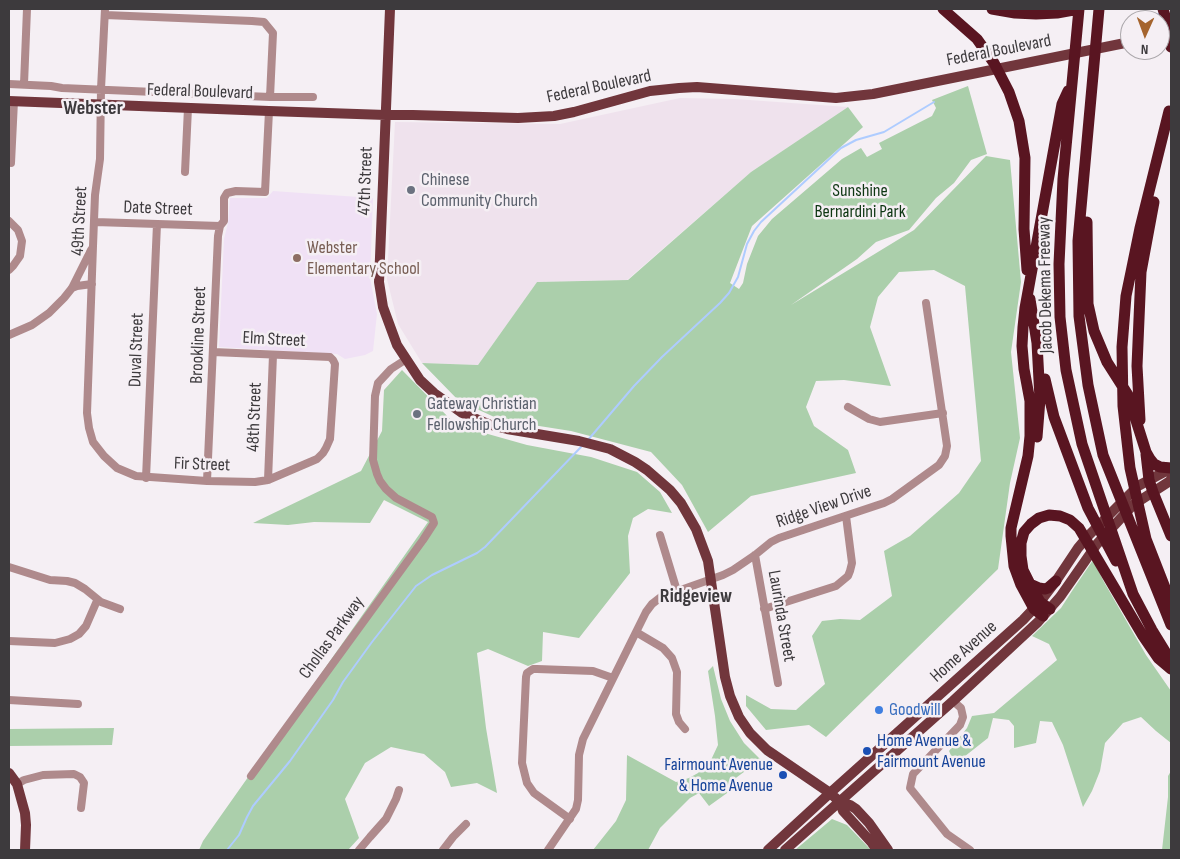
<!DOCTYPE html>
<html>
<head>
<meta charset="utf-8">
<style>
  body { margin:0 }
  #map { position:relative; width:1180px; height:859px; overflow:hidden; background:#f5eff4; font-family:"Sofia Sans Condensed",sans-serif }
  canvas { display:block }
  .frame { position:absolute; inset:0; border:10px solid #3d3a3d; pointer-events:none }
  .north { position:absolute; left:1120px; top:10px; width:50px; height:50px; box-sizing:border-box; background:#f5eff4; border:1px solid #aba7ab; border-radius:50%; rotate:182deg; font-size:14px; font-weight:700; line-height:20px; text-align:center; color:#3d3a3d }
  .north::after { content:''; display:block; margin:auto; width:18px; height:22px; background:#a5642e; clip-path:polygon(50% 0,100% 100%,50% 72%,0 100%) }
</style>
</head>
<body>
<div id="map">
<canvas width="1180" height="859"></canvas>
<div class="frame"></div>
<div class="north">N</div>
</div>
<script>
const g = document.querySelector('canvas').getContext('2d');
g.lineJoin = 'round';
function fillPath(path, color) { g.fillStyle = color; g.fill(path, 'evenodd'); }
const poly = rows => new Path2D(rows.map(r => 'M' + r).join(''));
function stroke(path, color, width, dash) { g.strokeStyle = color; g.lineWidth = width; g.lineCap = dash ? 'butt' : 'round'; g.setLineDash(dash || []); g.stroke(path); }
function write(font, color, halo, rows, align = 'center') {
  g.font = font + ' "Sofia Sans Condensed",sans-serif'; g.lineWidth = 5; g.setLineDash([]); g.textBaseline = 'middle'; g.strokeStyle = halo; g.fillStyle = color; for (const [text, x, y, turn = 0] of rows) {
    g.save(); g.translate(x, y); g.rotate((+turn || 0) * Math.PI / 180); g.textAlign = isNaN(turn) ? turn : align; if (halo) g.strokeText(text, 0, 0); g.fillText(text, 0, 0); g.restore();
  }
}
fillPath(poly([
  [680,98,735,99,848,107,751,172,627,280,537,282,478,365,422,363,398,324,387,279,395,122,560,124]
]), '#efe2ed');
fillPath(poly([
  [273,191,373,198,370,278,377,314,373,351,365,355,345,359,337,354,219,347,224,239,228,223,230,198,267,198]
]), '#f0e1f5');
fillPath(poly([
  [968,86,987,154,971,160,954,183,936,198,909,230,876,242,857,259,791,305,914,230,986,156,1010,160,1021,282,1011,352,1020,438,1010,483,998,569,826,737,809,725,766,730,746,706,746,695,771,709,796,710,825,684,812,636,822,621,840,619,860,620,892,596,884,551,910,536,959,493,981,461,965,286,934,270,899,272,878,297,870,327,891,386,844,380,816,381,806,407,814,426,848,450,856,473,751,496,708,532,682,485,651,452,571,431,501,420,459,401,422,363,478,365,537,282,628,280,751,172,848,107,863,127,752,226,730,283,739,289,743,283,747,264,758,236,772,219,842,159,861,148,867,157,882,149,879,143,932,116,936,108,932,100],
  [402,370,456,425,527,445,591,457,637,472,660,492,672,513,648,509,633,518,628,536,630,573,579,638,543,632,542,661,528,666,488,649,477,653,486,728,497,793,477,783,451,787,445,772,424,754,391,747,365,763,345,799,359,838,348,850,199,850,203,841,428,522,384,500,370,523,314,522,288,525,253,523,361,471,382,431,384,390],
  [1093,560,1104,582,1146,655,1171,691,1171,743,1156,731,1141,717,1123,723,1105,743,1100,771,1092,791,1083,807,1063,745,1052,722,1040,721,1036,743,1014,748,1014,726,1009,720,993,718,988,738,955,764,949,751,967,728,972,716,994,713,1057,660,1049,644,1032,636,1061,608,1072,591],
  [713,666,721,699,730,721,744,743,760,759,751,770,748,769,733,780,734,788,709,806,699,793,690,798,660,828,648,850,593,850,616,821,626,800,627,755,676,782,689,778,698,773,711,760,718,745,715,716,708,671],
  [114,728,112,745,9,746,9,729],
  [1171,771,1171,850,1162,850,1168,797,1168,776],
  [832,819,847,825,871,850,795,850]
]), '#abcfab');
stroke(poly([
  [1152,17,1159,14],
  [588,440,634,386,662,357,720,303,729,293,738,277,747,244,754,231,761,222,841,148,856,140,884,132,934,102],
  [227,850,239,835,247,817,253,806,290,761,333,700,343,682,372,642,416,586,432,575,477,553,485,547,581,447]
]), '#aeccff', 2);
stroke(poly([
  [105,9,101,89,100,159,95,195,93,246,87,413,89,428,93,442,104,456,117,468,136,476,207,481,255,482,268,480,317,459,323,453,326,448,330,439,335,364,333,360,330,357,213,352],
  [105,15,252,21,264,22,273,33,270,97],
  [9,84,51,86,62,88,270,97,313,97],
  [24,84,27,9],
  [11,163,14,101],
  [185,172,188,108],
  [9,221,18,230,22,241,20,256,13,266,9,270],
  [95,222,220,226],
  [72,288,77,286,92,284],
  [9,335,32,325,49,313,64,298,72,288,91,250],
  [848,407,869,419,880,422,943,413],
  [146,478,157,224],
  [268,480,273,355],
  [207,481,218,236,220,226,224,221,224,198,227,193,236,191,265,192,269,111],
  [660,535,677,591],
  [755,555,778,683],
  [9,567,50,580,67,581,75,583,85,589,101,602,120,609],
  [764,609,836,586,848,576,850,571,852,563,846,516],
  [636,632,663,648,672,658,677,672,676,714,679,722,685,729],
  [9,641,55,643,70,639,79,634,86,626,96,603,98,600],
  [9,700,78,704],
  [953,701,961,708,963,717,960,725,913,774,910,788,947,834,970,850],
  [251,776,423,540,434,523,432,517,396,498,386,489,380,481,377,474,373,460,375,396,378,383,391,369,405,360],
  [17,784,24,780,43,775,74,774,80,777,84,783,81,808],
  [570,819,534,793,527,783,522,763,526,677,527,673,533,669,537,669,593,671,613,678],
  [359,850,370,837,386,819,396,799,399,790],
  [443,850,453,837,466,824],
  [548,850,576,809,578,800,579,755,583,739,646,612,652,604,661,597,723,575,733,570,755,555,771,542,779,538,884,503,892,499,939,465,945,456,947,446,926,303]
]), '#af8a8c', 8);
stroke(poly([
  [390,9,379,282,383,307,397,345,420,380,434,393,462,413,491,425,507,429,579,441,610,449,635,462,647,470,670,490,681,503,696,529,708,561,725,677,730,696,739,717,750,733,767,750,830,793,840,802,843,811,872,843,877,850],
  [1160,37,1171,34],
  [9,101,269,111,386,115,413,115,518,118,554,116,574,112,650,91,679,88,697,87,836,98,873,94,1130,42],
  [9,773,17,784,25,813,26,825,25,850],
  [840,802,850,805,856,809,869,823,888,850],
  [768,850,830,793,1023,620,1040,602,1056,581,1078,548,1089,535,1138,486,1166,471,1171,471],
  [785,850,953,701,1038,622,1060,597,1097,544,1133,505,1170,481,1171,479]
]), '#71363c', 10);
stroke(poly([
  [943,9,977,39,994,63,1009,92,1019,121,1025,158,1024,229,1027,270],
  [992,9,1015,13,1036,14,1057,13,1079,9,1063,179,1059,264,1060,317,1066,370,1082,444,1133,594,1152,630,1171,661],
  [1099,9,1078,241,1079,316,1088,385,1103,455,1171,625],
  [1163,9,1169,29,1171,47],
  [1169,111,1140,228,1131,272,1126,296,1122,347,1123,406,1130,468,1146,539,1171,603],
  [1087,222,1088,304,1094,331,1107,362,1128,395,1146,452,1150,459,1154,464,1160,467,1171,468],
  [1030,299,1037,343,1040,399,1037,437],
  [1045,379,1054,417,1088,508,1116,561],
  [1140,420,1137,366,1141,272,1154,202],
  [1146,454,1149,480,1153,492,1171,536],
  [1030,584,1039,588,1045,589,1048,588,1056,581],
  [1050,609,1040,602,1030,584,1023,570,1021,556,1021,543,1024,532,1031,524,1039,518,1049,515,1060,516,1070,520,1079,528,1143,636,1158,658,1171,669],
  [1043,616,1034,609,1021,585,1014,566,1011,536,1011,528,1028,456,1030,436,1030,401,1024,369,1022,346,1023,327,1025,308,1062,104,1068,91]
]), '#591521', 11);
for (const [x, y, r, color] of [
  [411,190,5,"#6b7280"],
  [297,258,5,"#8d6e63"],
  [417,414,5,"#6b7280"],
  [879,710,5,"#3f7fe0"],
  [867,751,5,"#1a4fb4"],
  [783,775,5,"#1a4fb4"]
]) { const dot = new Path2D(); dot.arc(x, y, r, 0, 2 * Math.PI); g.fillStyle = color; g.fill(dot); stroke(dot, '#f5eff4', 2); }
write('18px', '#3d3a3d', '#f5eff4', [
  ["Federal Boulevard",999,51,-11],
  ["Federal Boulevard",599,87,-12],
  ["Federal Boulevard",200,92,2],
  ["47th Street",366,181,-88],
  ["Date Street",158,209,2],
  ["49th Street",80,221,-87],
  ["Jacob Dekema Freeway",1046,285,-91],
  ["Brookline Street",199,335,-88],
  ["Elm Street",274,340,3],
  ["Duval Street",137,350,-88],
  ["48th Street",255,417,-88],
  ["Fir Street",202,465,2],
  ["Ridge View Drive",824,507,-19],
  ["Laurinda Street",781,616,80],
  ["Chollas Parkway",332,638,-54],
  ["Home Avenue",964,652,-42]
]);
write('18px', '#5b616d', '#f5eff4', [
  ["Chinese",421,180],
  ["Community Church",421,201],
  ["Gateway Christian",427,404],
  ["Fellowship Church",427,425]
], 'left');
write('18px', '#0d3612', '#f5eff4', [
  ["Sunshine",860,191],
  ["Bernardini Park",860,212]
]);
write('18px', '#785e54', '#f5eff4', [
  ["Webster",307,248],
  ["Elementary School",307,269]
], 'left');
write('18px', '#366cbe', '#f5eff4', [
  ["Goodwill",889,710]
], 'left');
write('18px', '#164399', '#f5eff4', [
  ["Home Avenue &",877,741],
  ["Fairmount Avenue",877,762],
  ["Fairmount Avenue",773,765,"right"],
  ["& Home Avenue",773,786,"right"]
], 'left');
write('bold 20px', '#3d3a3d', '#f5eff4', [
  ["Webster",93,109],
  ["Ridgeview",696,597]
]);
</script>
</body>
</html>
